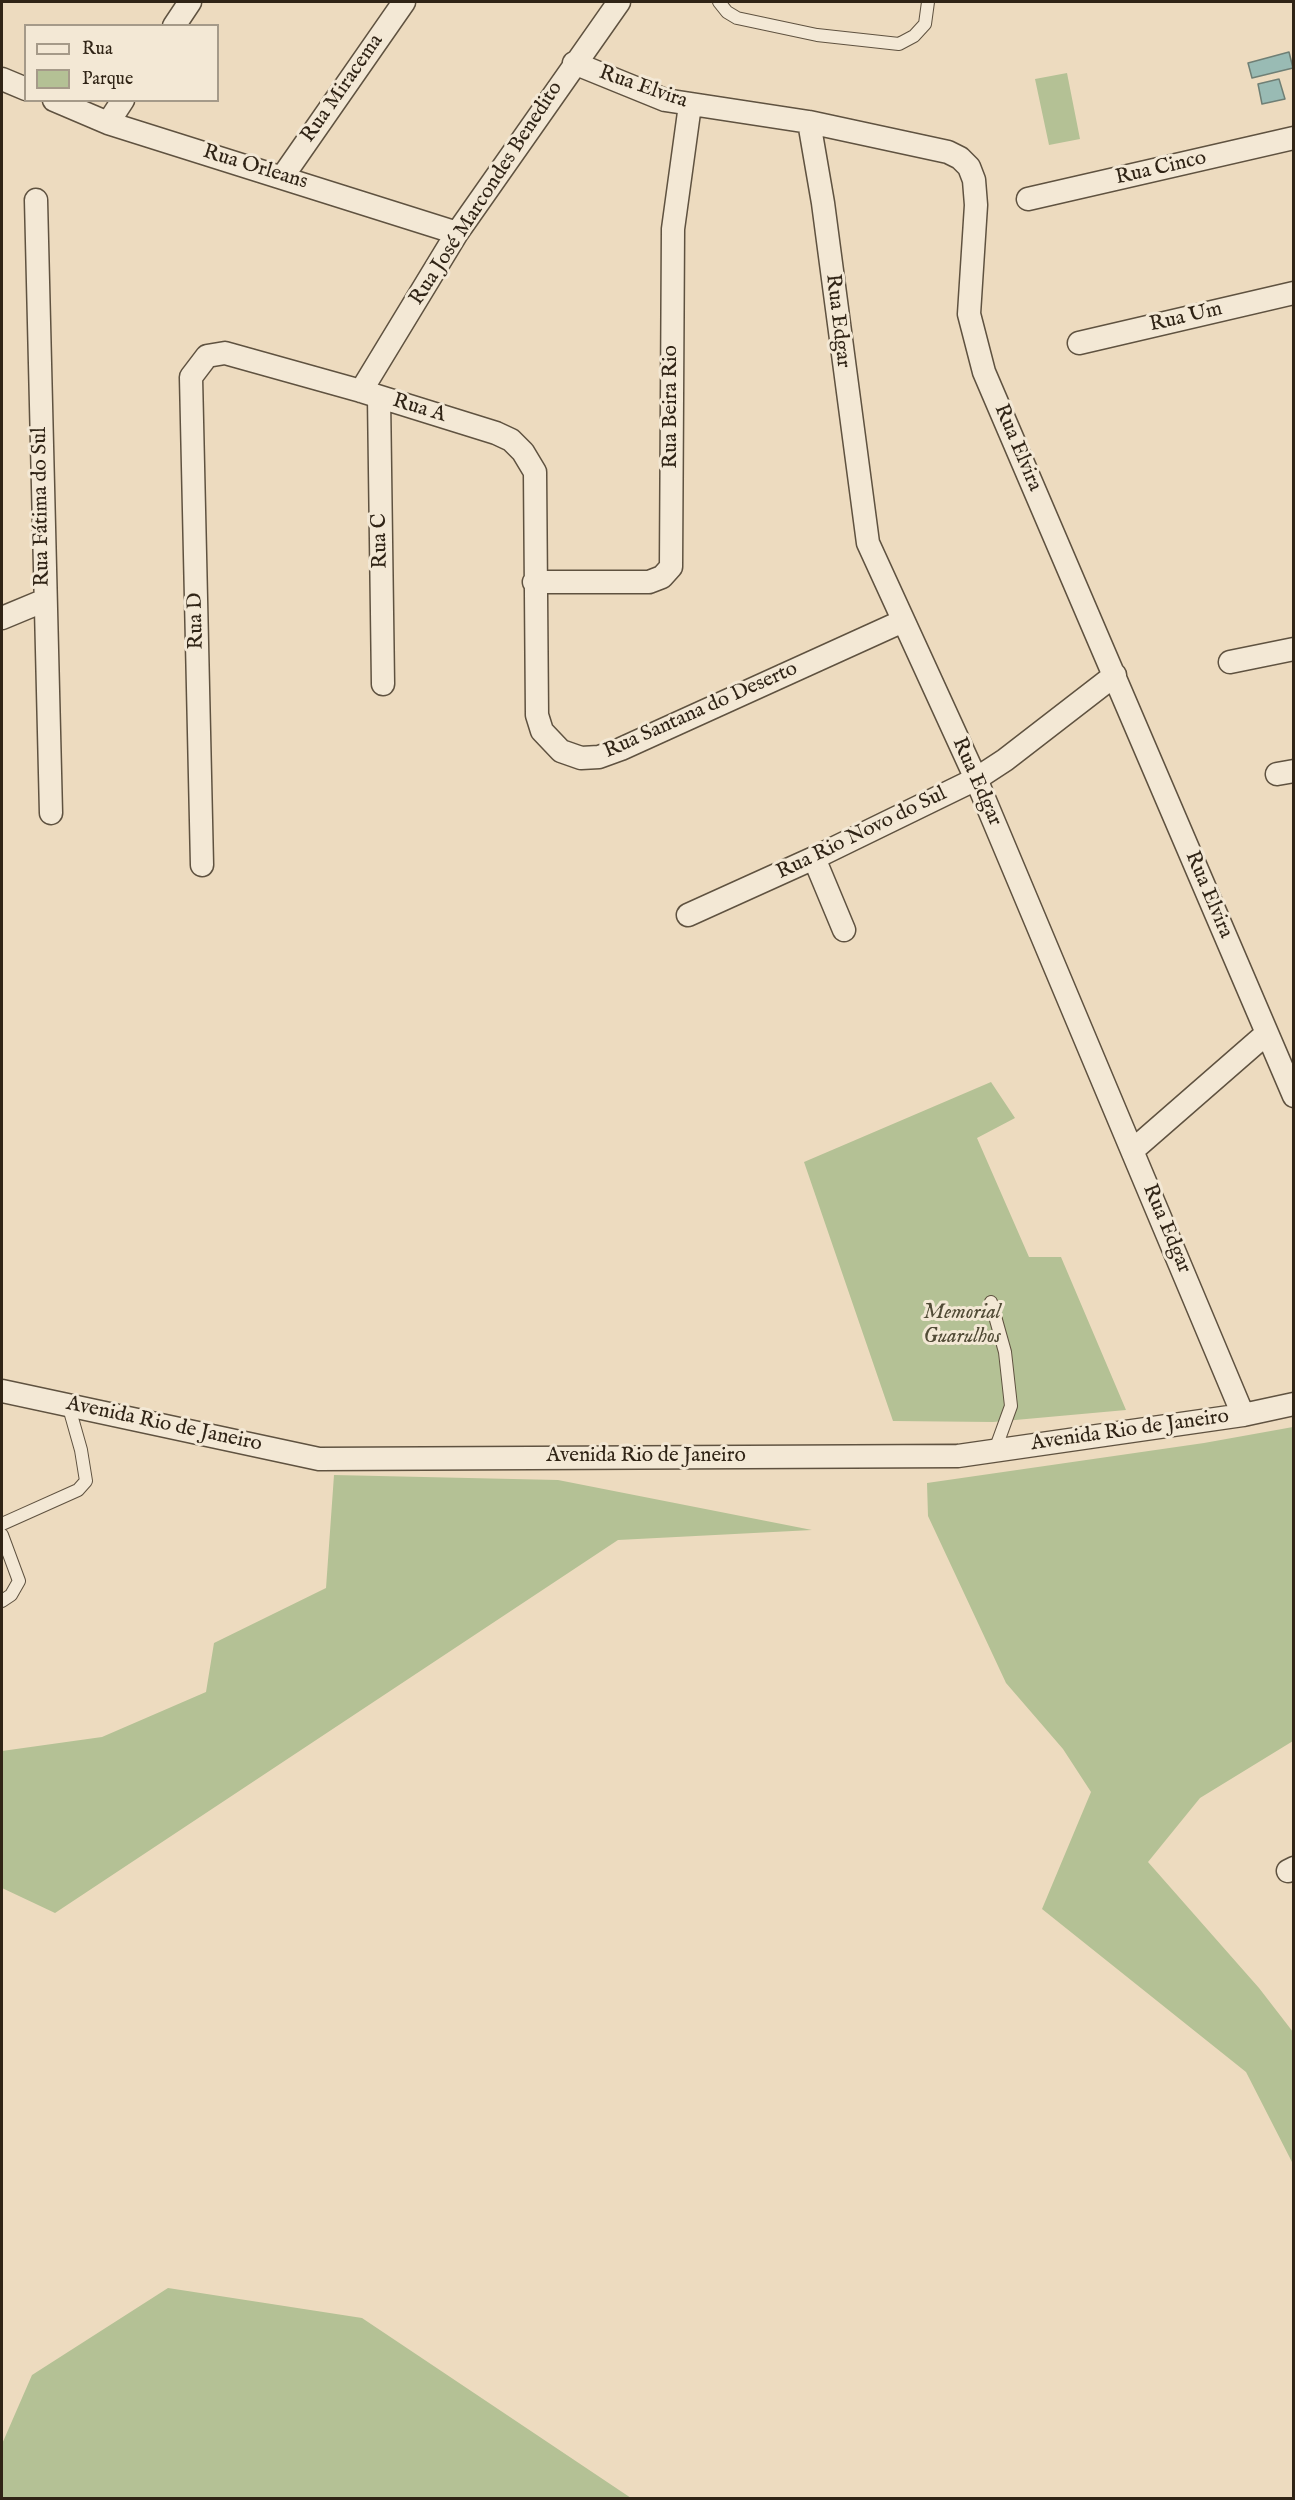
<!DOCTYPE html>
<html>
<head>
<meta charset="utf-8">
<style>
  body { margin:0 }
  #map { position:relative; width:1295px; height:2500px; overflow:hidden; background:#eddbbf; font-family:"IM FELL English",serif }
  canvas { display:block }
  .frame { position:absolute; inset:0; border:3px solid #302416; pointer-events:none }
  .legend { position:absolute; left:24px; top:24px; width:195px; height:78px; box-sizing:border-box; background:#f3e8d5; border:2px solid #a59a89; margin:0; padding:8px 10px; list-style:none; font-size:18px; color:#302416 }
  .legend li { display:flex; align-items:center; gap:12px; height:30px }
  .legend b { width:30px; border:2px solid #a59a89 }
</style>
</head>
<body>
<div id="map">
<canvas width="1295" height="2500"></canvas>
<div class="frame"></div>
<ul class="legend">
<li><b style="height:8px;background:#f3e8d5"></b>Rua</li>
<li><b style="height:16px;background:#b4c195"></b>Parque</li>
</ul>
</div>
<script>
const g = document.querySelector('canvas').getContext('2d');
g.lineJoin = 'round';
function fillPath(path, color) { g.fillStyle = color; g.fill(path, 'evenodd'); }
const poly = rows => new Path2D(rows.map(r => 'M' + r).join(''));
function stroke(path, color, width, dash) { g.strokeStyle = color; g.lineWidth = width; g.lineCap = dash ? 'butt' : 'round'; g.setLineDash(dash || []); g.stroke(path); }
function write(font, color, halo, rows, align = 'center') {
  g.font = font + ' "IM FELL English",serif'; g.lineWidth = 6; g.setLineDash([]); g.textBaseline = 'middle'; g.strokeStyle = halo; g.fillStyle = color; for (const [text, x, y, turn = 0] of rows) {
    g.save(); g.translate(x, y); g.rotate((+turn || 0) * Math.PI / 180); g.textAlign = isNaN(turn) ? turn : align; if (halo) g.strokeText(text, 0, 0); g.fillText(text, 0, 0); g.restore();
  }
}
fillPath(poly([
  [1067,73,1080,139,1049,145,1035,79],
  [991,1082,1015,1118,977,1138,1029,1257,1061,1257,1126,1410,993,1422,893,1421,804,1162],
  [1293,1427,1293,1741,1200,1798,1148,1862,1259,1988,1293,2032,1293,2164,1246,2072,1042,1909,1091,1792,1063,1749,1006,1683,928,1516,927,1483,1204,1443],
  [334,1475,558,1480,812,1530,618,1540,55,1913,2,1888,2,1751,102,1737,206,1692,214,1643,326,1588],
  [168,2288,362,2318,631,2498,2,2498,2,2444,32,2375]
]), '#b4c195');
const water = poly([
  [1289,52,1293,68,1252,78,1248,63,1289,52],
  [1279,79,1285,99,1262,104,1258,84,1279,79]
]);
fillPath(water, '#99bbb4');
stroke(water, '#6f7f75', 1.5);
const lane = poly([
  [719,2,727,12,737,18,817,35,899,44,914,36,925,24,928,2],
  [991,1302,1005,1352,1011,1406,995,1450],
  [2,1524,78,1490,86,1481,81,1450,68,1404],
  [2,1535,19,1581,11,1595,2,1601]
]);
const street = poly([
  [174,26,190,2],
  [574,63,665,100,809,122,948,152,960,158,969,167,974,180,976,205,969,314,984,372,1294,1096],
  [2,79,26,89],
  [54,100,108,123,457,233],
  [809,122,823,203,868,543,976,779,1243,1415],
  [108,123,123,100],
  [283,176,404,2],
  [1028,199,1294,138],
  [36,200,51,813],
  [1079,343,1294,293],
  [361,391,457,233,619,2],
  [379,397,383,684],
  [534,582,649,582,662,577,671,567,673,229,690,105],
  [2,618,43,601],
  [1230,662,1294,649],
  [1277,774,1294,771],
  [814,858,844,930],
  [202,865,191,377,207,356,225,353,361,391,496,433,511,440,523,452,535,472,537,715,542,731,561,751,581,758,599,757,621,749,903,621],
  [688,915,814,858,976,779,1005,760,1115,675],
  [1133,1150,1266,1034],
  [2,1391,319,1459,958,1456,1243,1415,1294,1404],
  [1288,1871,1294,1868]
]);
stroke(lane, '#5f5240', 14);
stroke(street, '#5f5240', 25);
stroke(lane, '#f3e8d5', 12);
stroke(street, '#f3e8d5', 22);
write('21px', '#302416', '#f3e8d5', [
  ["Rua Elvira",643,88,19],
  ["Rua Miracema",343,89,-55],
  ["Rua Orleans",255,168,17],
  ["Rua Cinco",1161,169,-13],
  ["Rua José Marcondes Benedito",487,194,-57],
  ["Rua Um",1186,318,-13],
  ["Rua Edgar",837,321,83],
  ["Rua Beira Rio",672,407,-90],
  ["Rua A",419,409,17],
  ["Rua Elvira",1017,448,67],
  ["Rua Fátima do Sul",42,507,-91],
  ["Rua C",381,541,-91],
  ["Rua D",197,621,-91],
  ["Rua Santana do Deserto",701,711,-24],
  ["Rua Edgar",976,782,66],
  ["Rua Rio Novo do Sul",862,834,-26],
  ["Rua Elvira",1208,895,67],
  ["Rua Edgar",1166,1229,67],
  ["Avenida Rio de Janeiro",164,1425,12],
  ["Avenida Rio de Janeiro",1130,1431,-8],
  ["Avenida Rio de Janeiro",646,1457]
]);
write('italic 21px', '#514b36', '#f3e8d5', [
  ["Memorial",962,1314],
  ["Guarulhos",962,1338]
]);
</script>
</body>
</html>
